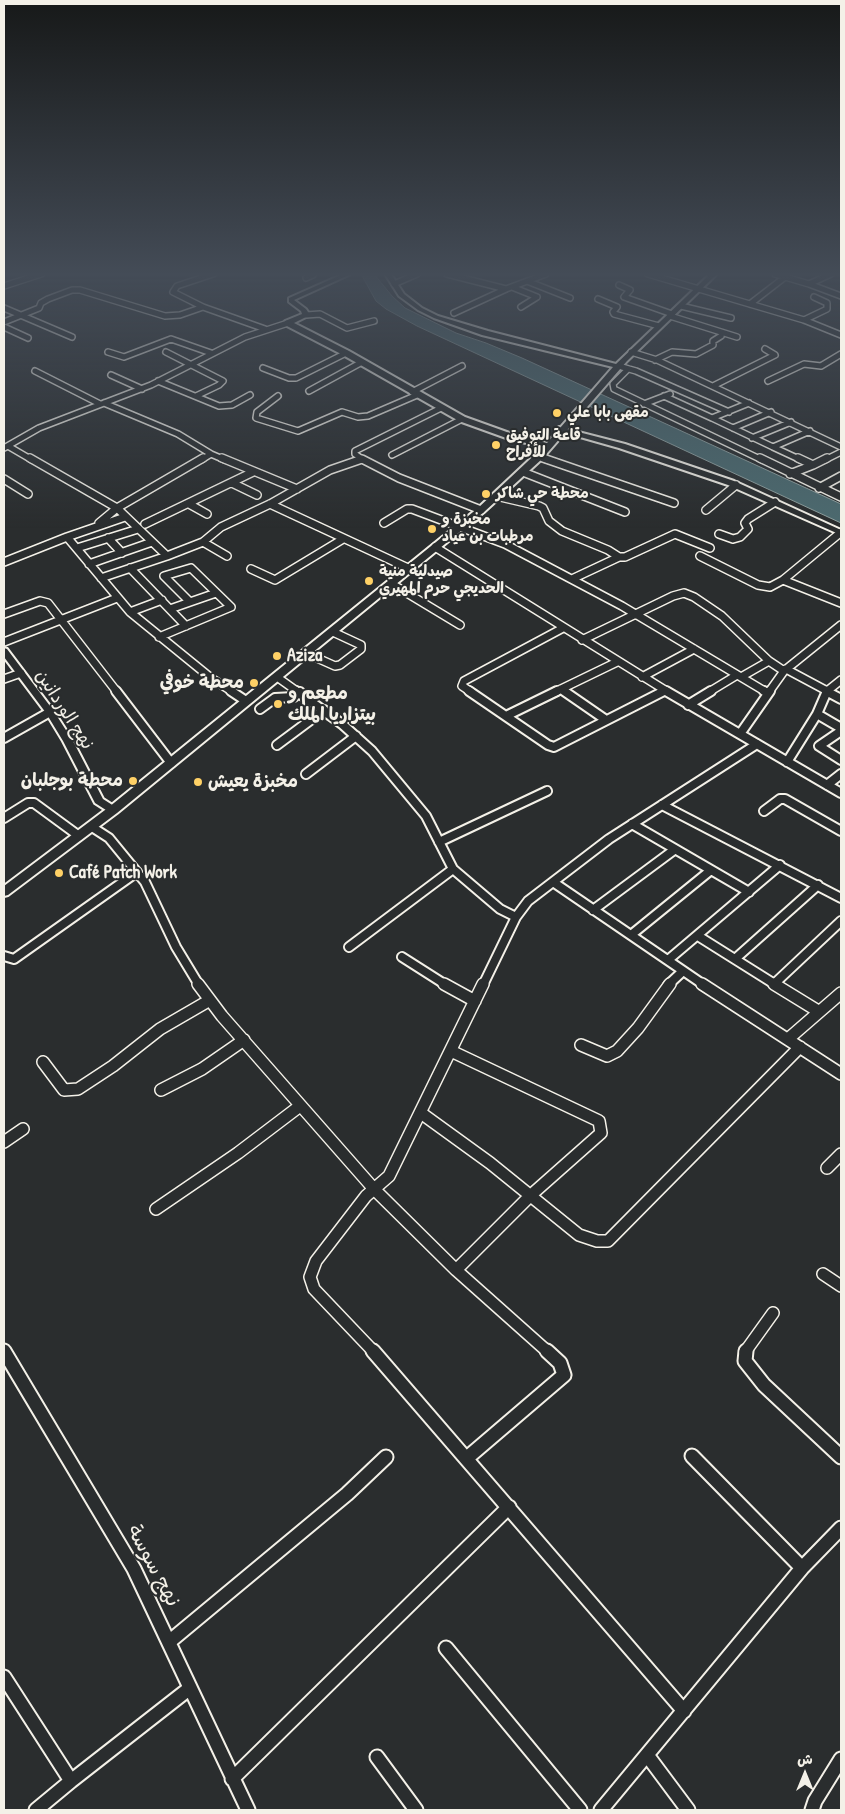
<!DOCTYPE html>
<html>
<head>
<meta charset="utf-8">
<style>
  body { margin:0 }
  #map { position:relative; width:845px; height:1814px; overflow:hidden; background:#2a2d2e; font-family:"Patrick Hand","Playpen Sans Arabic",sans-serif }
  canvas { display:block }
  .frame { position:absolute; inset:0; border:5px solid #f4f1e8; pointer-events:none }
  .north { position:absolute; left:780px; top:1749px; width:50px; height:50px; -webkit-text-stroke:4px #2a2d2e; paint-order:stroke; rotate:0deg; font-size:14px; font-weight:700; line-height:20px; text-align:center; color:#f4f1e8 }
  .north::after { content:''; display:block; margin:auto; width:18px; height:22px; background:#f4f1e8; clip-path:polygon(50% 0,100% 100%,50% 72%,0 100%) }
</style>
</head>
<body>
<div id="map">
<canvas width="845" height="1814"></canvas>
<div class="frame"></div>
<div class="north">ش</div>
</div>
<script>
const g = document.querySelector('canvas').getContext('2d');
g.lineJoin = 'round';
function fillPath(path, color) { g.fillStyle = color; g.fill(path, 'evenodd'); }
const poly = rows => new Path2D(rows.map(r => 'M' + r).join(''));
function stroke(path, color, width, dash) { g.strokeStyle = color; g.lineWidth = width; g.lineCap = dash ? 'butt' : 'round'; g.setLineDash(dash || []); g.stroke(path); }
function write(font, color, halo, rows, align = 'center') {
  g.font = font + ' "Patrick Hand","Playpen Sans Arabic",sans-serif'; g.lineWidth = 4; g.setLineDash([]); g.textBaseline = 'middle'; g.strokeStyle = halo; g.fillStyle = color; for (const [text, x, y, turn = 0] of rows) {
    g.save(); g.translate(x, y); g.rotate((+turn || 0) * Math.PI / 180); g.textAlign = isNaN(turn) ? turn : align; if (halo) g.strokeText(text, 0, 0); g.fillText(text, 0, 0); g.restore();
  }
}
const water = poly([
  [361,274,374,274,392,296,405,308,456,333,486,343,522,358,841,504,841,523,417,326,386,309,376,301,361,274]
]);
fillPath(water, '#4c6a6f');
stroke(water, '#8fa09f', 1);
const minorFar4 = poly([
  [447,274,506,289],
  [648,274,804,320,841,335],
  [775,274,809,284,831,274],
  [306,278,313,275,311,274],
  [527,281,570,298],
  [394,284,417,274],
  [809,284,841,296],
  [619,285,630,290,624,297,672,314],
  [4,286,41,274],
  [512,287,537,297,521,307],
  [598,299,617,307,613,312,614,314,659,326],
  [750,304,785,277],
  [681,306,731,318],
  [203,307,173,292,177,286,213,274],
  [4,308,72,337],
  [454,313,506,289,546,274],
  [306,315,320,314,347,328,374,321],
  [670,316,737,337],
  [804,320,827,309,827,303,814,297],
  [4,322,39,308,41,303,48,299,72,290,80,290,165,316,180,315,203,307,265,329],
  [4,327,28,338],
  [108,352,124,357,171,339,211,353],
  [166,352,223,381,219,385,196,396],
  [631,352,657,360,841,447],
  [655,360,672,352,696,354,713,345,713,341,721,336],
  [622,367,636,371,729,412],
  [263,368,289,378,296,378,346,353],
  [628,369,613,384,614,389,762,460],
  [35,371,100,404],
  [111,375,142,389],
  [158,381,219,406,232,405,250,395],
  [768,381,804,364,821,366,841,354],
  [713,386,775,355,765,349],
  [309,391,362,362],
  [412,392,462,366],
  [278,396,257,412,256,418,298,431,342,412,358,417,368,416,417,395],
  [664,396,712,418,749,403],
  [104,403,178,434,211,454,201,460],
  [644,404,670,394],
  [712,418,773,447],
  [733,428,771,412],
  [752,438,791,422],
  [8,446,32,460],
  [4,448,39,428,151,385,245,337,288,323],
  [211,454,225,460],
  [392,455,462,419],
  [539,457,547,460],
  [362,459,355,454,355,451,441,408],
  [360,460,363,460],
  [801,460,773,447,810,431],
  [825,460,841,452]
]);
const minorFar3 = poly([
  [30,458,117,508,167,556,203,542,221,527,270,504,330,470,362,459,399,478,481,510],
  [222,458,297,489],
  [543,458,674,503],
  [760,458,841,497],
  [798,458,813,465,827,458],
  [523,472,625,512],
  [790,474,813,465],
  [4,479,28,494],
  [232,483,257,495],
  [819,488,841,476],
  [496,496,539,506,543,508,549,521,562,531,608,550,619,557,572,579],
  [189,504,207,514],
  [270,504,410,569],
  [706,510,736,485],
  [125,517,67,537,130,612,211,678,233,692],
  [99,523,117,508,203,458],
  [384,523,407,509,412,509,505,544,622,606,766,692],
  [145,524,253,472],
  [719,534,733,539,740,537,748,529,745,523,748,519,775,502],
  [108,538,122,553],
  [203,542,227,556],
  [435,547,668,692],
  [77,548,138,529],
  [700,556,758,585,770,587,783,580,840,533],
  [619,557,625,557,675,534,710,548],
  [4,562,67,537],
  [89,564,152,542],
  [130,568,186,626],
  [251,569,275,580,343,539],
  [101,578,167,556],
  [783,580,841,603],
  [392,584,460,625],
  [190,602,216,593],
  [130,612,162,600],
  [4,614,40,601,48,603,117,692],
  [159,637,231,607,191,568,164,576,190,602,170,609],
  [582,640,673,596,684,593,694,597,722,616,769,661,784,671],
  [4,642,117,598],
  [306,653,335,666,340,665,361,649,361,645,333,632],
  [786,669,829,692],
  [277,677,298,692],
  [642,677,694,649],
  [741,677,769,661],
  [4,679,21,673],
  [561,689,566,692],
  [471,692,462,686,464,681,563,628],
  [555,692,617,662],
  [661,692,664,691],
  [709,692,737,675],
  [769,692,784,671,841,625],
  [826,692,841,680]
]);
const minorFar2 = poly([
  [116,691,171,763],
  [231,691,246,701],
  [296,691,342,724,372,751,426,816,453,869,500,909,516,917],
  [469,691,548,745,554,747,664,691],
  [564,691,606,720],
  [666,691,841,793],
  [764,691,767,693],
  [826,691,841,699],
  [688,705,711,691],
  [260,709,275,698,294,697,300,692],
  [817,714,841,728],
  [506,716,557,691],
  [841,731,819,746,841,760],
  [740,734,770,691],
  [4,738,50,712],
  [277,745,324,710],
  [787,762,817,714,827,691],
  [306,774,356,736],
  [827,785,841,774],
  [662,805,841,898],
  [764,811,780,799,785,799,841,831],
  [4,818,28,803,34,803,79,836],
  [632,824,749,892],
  [92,827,109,838,145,882,176,947,199,985],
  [439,842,547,791],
  [553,882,704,985],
  [593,910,674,850],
  [631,935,711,870],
  [698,936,776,985],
  [349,947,453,869],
  [4,956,14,959,137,872],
  [402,957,446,985],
  [735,959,818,885],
  [668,960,780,865],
  [774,984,841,921],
  [483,985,516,917,528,901,609,839,757,744],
  [668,985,683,971]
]);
const minorFar1 = poly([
  [198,984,222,1016,374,1189,456,1270,548,1352],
  [444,984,475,1001],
  [702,984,841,1074],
  [774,984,818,1011],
  [788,1039,841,993],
  [581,1045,607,1056,617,1051,638,1028,670,984],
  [451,1051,599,1121,601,1133,531,1195,456,1270],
  [43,1062,64,1090,78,1089,113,1066,160,1029,210,1000],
  [161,1090,202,1069,244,1040],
  [421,1113,490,1163,579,1235,597,1241,608,1241,800,1047],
  [4,1142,23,1129],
  [827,1168,841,1154],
  [156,1209,238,1153,300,1106],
  [823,1274,841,1286],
  [374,1352,314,1289,310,1277,316,1261,366,1196,389,1176,483,984],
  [745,1352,773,1313]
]);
const minor = poly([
  [4,1351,134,1569,248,1810],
  [373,1351,684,1711],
  [746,1351,745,1361,764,1385,841,1457],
  [692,1456,802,1568],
  [467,1458,564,1375,560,1363,547,1351],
  [169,1642,347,1494,386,1457],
  [446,1648,580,1810],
  [4,1677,71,1781,190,1688],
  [647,1755,688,1810],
  [377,1757,416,1810],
  [232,1779,509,1507],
  [36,1810,71,1781],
  [601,1810,802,1568,841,1528],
  [812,1810,815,1801,841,1759]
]);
const tertiary = poly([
  [559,427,625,444,734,481,841,530,841,535,728,485,619,448,559,431,559,427],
  [4,648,7,649,53,710,73,741,103,799,117,808,118,810,117,812,109,812,95,803,63,741,46,713,4,657,4,648]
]);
const secondary = poly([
  [343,274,351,274,294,300,306,309,310,315,294,323,349,351,465,417,515,435,547,443,613,367,482,335,434,318,418,310,399,296,385,274,391,274,404,294,422,308,438,316,488,331,616,364,710,274,717,274,627,361,542,459,484,512,117,813,8,895,4,896,4,886,109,807,478,508,543,447,509,439,459,421,343,355,285,325,285,321,302,314,301,311,289,302,289,298,343,274]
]);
stroke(minorFar4, '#f4f1e8', 8);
stroke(minorFar3, '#f4f1e8', 10);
stroke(minorFar2, '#f4f1e8', 12);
stroke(minorFar1, '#f4f1e8', 14);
stroke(minor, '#f4f1e8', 17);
stroke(tertiary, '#f4f1e8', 4);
stroke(secondary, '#f4f1e8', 4);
stroke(minorFar4, '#2a2d2e', 5);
stroke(minorFar3, '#2a2d2e', 7);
stroke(minorFar2, '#2a2d2e', 8);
stroke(minorFar1, '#2a2d2e', 11);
stroke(minor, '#2a2d2e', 13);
fillPath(tertiary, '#2a2d2e');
fillPath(secondary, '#2a2d2e');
fillPath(poly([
  [567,274,580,274,573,277]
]), '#564d41');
fillPath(poly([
  [573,274,580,274,573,277]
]), '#463f35');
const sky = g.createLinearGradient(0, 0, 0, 528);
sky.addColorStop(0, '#171919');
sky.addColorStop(0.52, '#444c57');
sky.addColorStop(1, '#444c5700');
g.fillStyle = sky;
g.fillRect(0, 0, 845, 528);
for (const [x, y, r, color] of [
  [557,413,5,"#ffd166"],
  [496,445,5,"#ffd166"],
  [486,494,5,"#ffd166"],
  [432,529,5,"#ffd166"],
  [369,581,5,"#ffd166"],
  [277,656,5,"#ffd166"],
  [254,683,5,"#ffd166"],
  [278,704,5,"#ffd166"],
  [133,781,5,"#ffd166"],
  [198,782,5,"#ffd166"],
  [59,873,5,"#ffd166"]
]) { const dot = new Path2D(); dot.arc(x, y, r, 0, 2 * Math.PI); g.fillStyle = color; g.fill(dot); stroke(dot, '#2a2d2e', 2); }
write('bold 15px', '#f4f1e8', '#2a2d2e', [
  ["مقهى بابا علي",567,413],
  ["قاعة التوفيق",506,436],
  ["للأفراح",506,453],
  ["محطة حي شاكر",496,494],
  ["مخبزة و",442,520],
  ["مرطبات بن عياد",442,537],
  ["صيدلية منية",379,572],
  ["الحديجي حرم المهيري",379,589]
], 'left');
write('bold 18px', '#f4f1e8', '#2a2d2e', [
  ["Aziza",287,656],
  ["محطة خوفي",244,683,"right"],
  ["مطعم و",288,694],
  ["بيتزاريا الملك",288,715],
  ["محطة بوجلبان",123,781,"right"],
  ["مخبزة يعيش",208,782],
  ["Café Patch Work",69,873]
], 'left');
write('18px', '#f4f1e8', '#2a2d2e', [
  ["نهج الوردانين",64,710,57]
]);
write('21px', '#f4f1e8', '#2a2d2e', [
  ["نهج سوسة",153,1566,62]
]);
</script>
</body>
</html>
